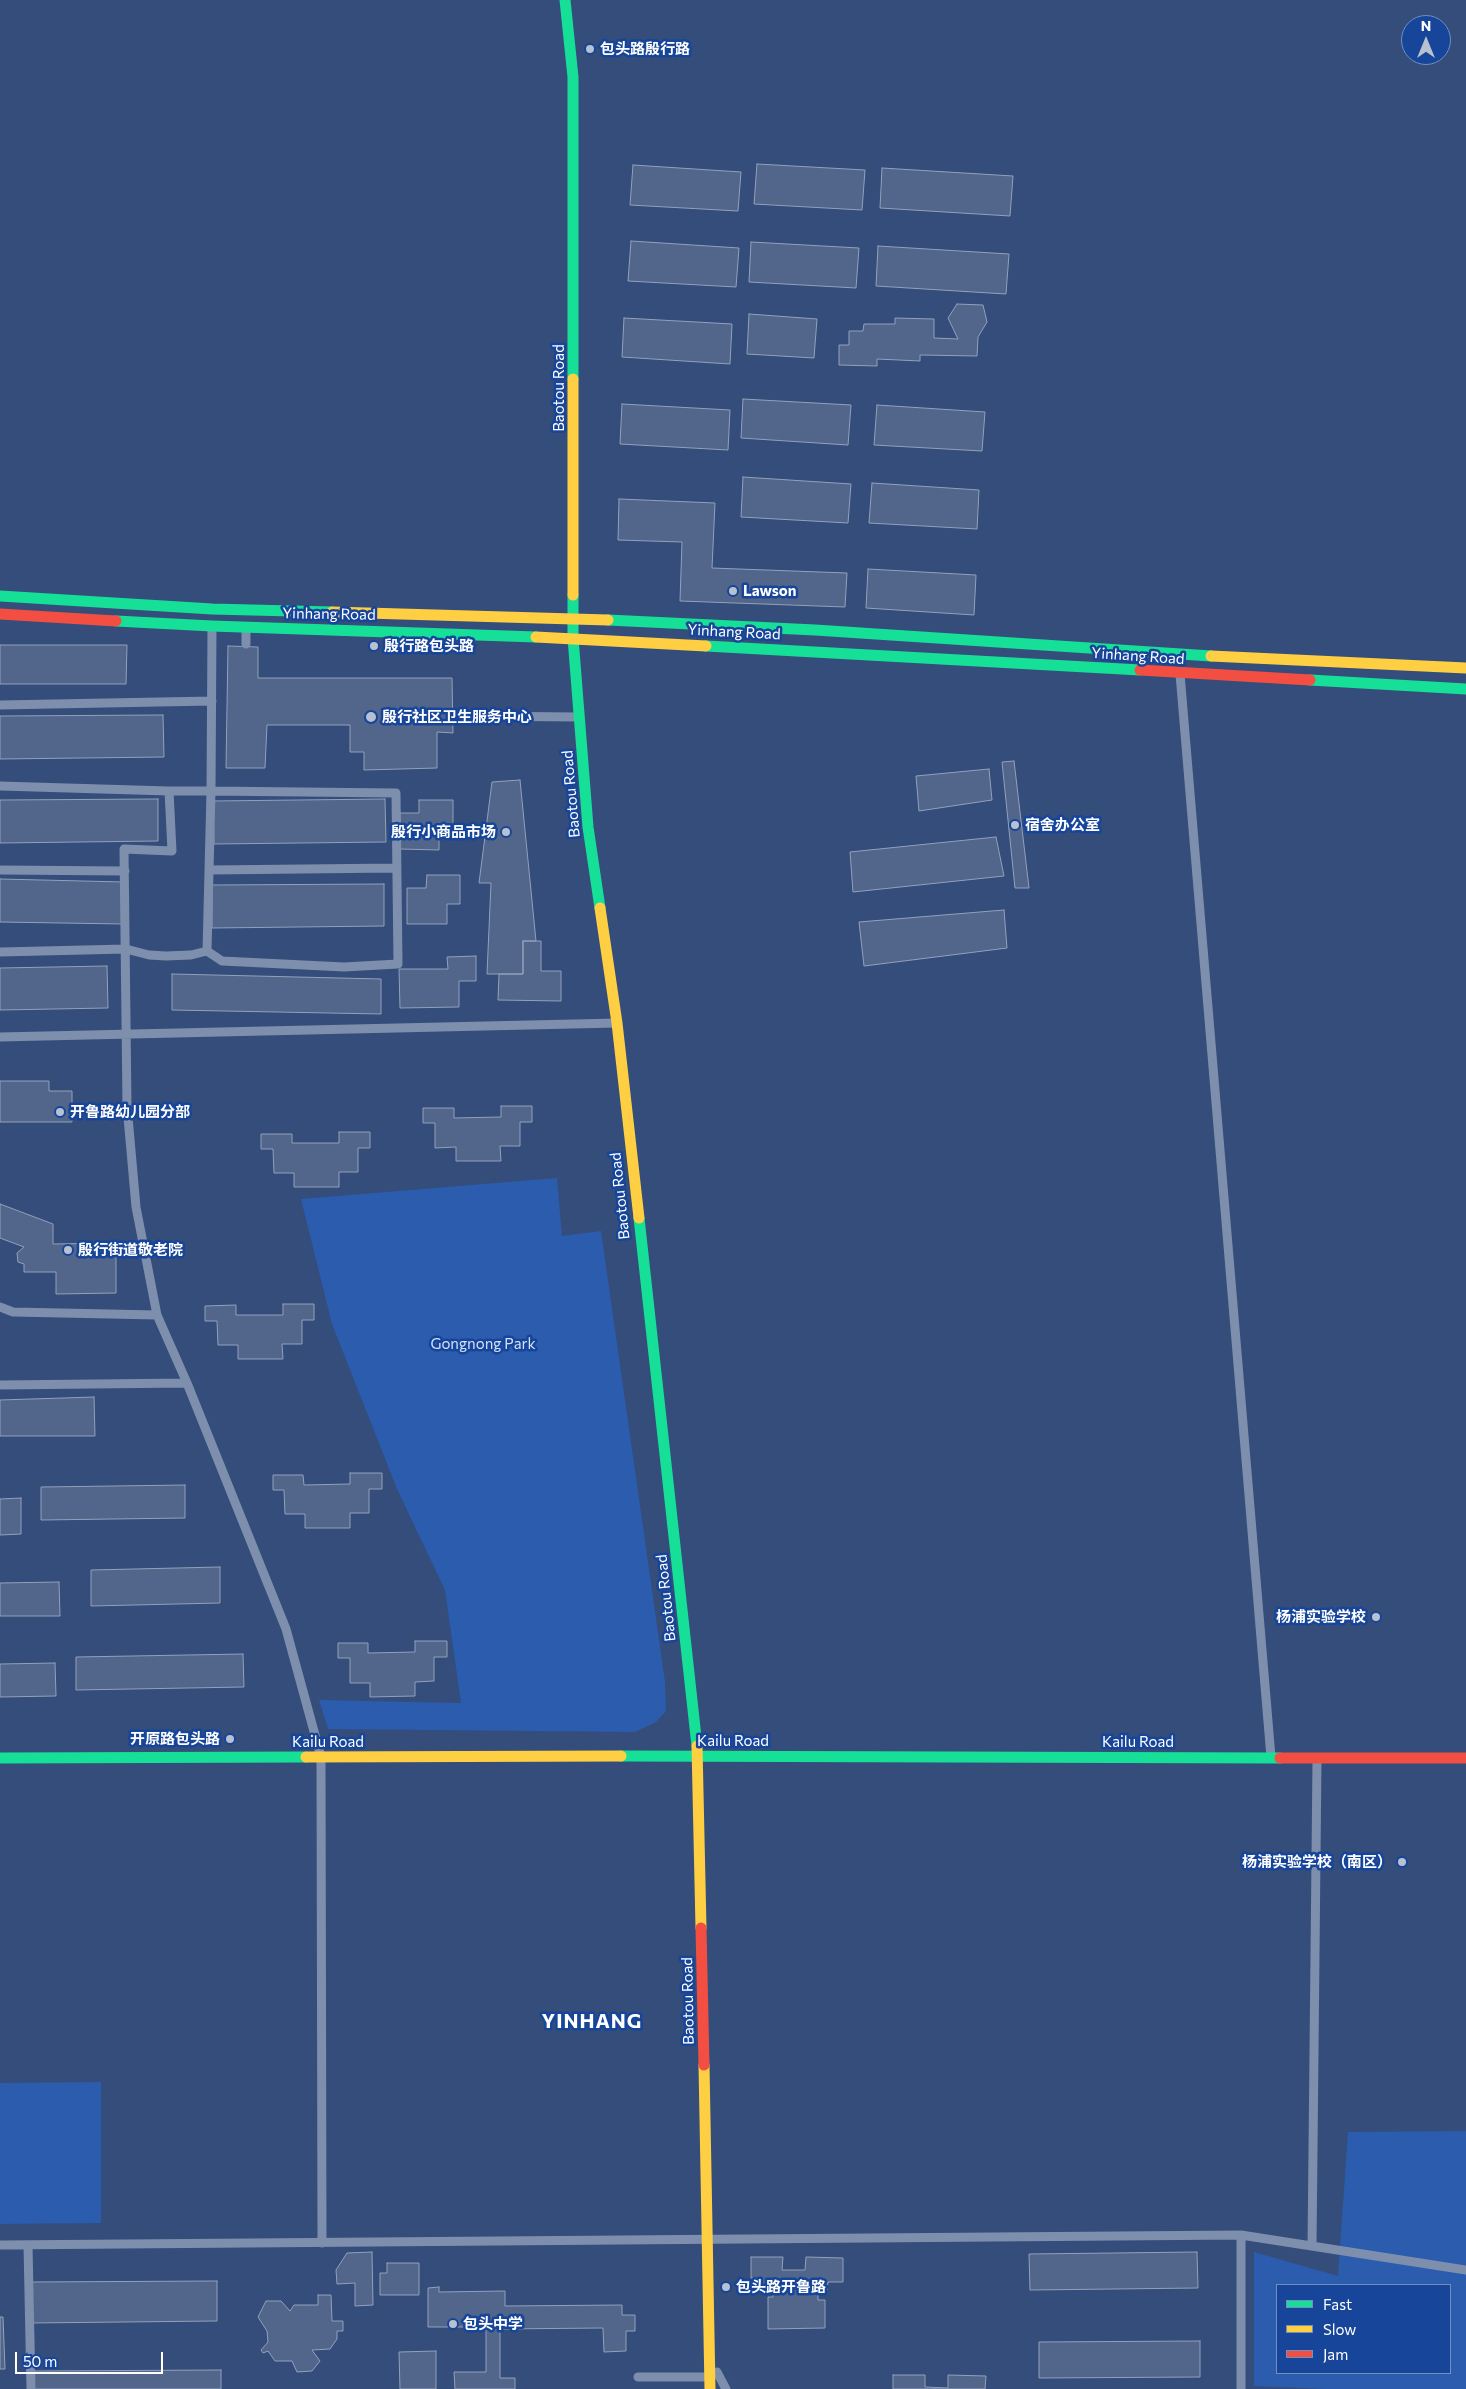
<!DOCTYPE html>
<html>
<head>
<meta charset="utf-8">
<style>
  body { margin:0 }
  #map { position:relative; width:1466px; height:2389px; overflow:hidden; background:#344d7b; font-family:Commissioner,sans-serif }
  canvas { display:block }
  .legend { position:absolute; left:1276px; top:2284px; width:175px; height:90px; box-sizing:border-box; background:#164599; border:1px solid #738fc2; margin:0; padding:6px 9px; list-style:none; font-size:15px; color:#fff }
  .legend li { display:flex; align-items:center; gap:10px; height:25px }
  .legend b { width:25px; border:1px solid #738fc2 }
  .north { position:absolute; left:1401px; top:15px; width:50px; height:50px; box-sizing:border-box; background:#164599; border:1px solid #738fc2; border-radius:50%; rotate:0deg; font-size:14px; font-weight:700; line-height:20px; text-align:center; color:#fff }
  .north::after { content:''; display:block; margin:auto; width:18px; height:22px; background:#b8c1d1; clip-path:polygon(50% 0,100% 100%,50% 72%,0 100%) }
  .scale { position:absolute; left:15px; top:2352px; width:148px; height:22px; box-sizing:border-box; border:2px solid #fff; border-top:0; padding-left:6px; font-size:15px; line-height:18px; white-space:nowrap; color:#fff; -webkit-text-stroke:4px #164599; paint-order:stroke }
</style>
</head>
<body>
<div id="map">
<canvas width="1466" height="2389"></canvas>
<ul class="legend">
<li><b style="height:6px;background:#16e098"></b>Fast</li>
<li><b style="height:6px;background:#ffcf43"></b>Slow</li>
<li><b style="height:6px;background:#f24e42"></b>Jam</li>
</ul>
<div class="north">N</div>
<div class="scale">50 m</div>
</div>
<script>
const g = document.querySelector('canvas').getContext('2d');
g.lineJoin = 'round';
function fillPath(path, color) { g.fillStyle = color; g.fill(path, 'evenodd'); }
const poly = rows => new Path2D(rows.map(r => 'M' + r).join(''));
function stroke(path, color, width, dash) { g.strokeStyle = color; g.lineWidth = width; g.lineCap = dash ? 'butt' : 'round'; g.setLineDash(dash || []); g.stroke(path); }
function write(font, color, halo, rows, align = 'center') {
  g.font = font + ' Commissioner,"Noto Sans SC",sans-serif'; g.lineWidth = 5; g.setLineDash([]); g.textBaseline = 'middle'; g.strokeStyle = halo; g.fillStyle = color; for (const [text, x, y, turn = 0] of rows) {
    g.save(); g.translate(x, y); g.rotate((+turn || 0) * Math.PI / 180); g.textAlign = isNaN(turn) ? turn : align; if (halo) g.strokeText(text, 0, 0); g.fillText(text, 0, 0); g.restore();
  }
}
fillPath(poly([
  [557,1178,562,1236,601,1231,665,1682,666,1711,656,1722,635,1732,328,1729,319,1700,461,1703,445,1590,397,1489,332,1324,301,1199],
  [101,2082,101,2223,0,2224,0,2083],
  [1466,2131,1466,2389,1325,2389,1254,2386,1254,2252,1338,2276,1348,2132],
  [1277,2285,1450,2285,1450,2373,1277,2373]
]), '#2b5cae');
const building = poly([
  [757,164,865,170,862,210,754,204,757,164],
  [633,165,741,172,738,211,630,205,633,165],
  [882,168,1013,176,1010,216,880,208,882,168],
  [631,241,739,248,736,287,628,281,631,241],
  [751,242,859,248,856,288,749,282,751,242],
  [878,246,1009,254,1006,294,876,286,878,246],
  [957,304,983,305,987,322,978,337,977,356,920,355,920,361,877,359,877,366,839,365,839,345,849,345,849,331,863,331,864,324,895,324,895,318,934,319,934,338,958,339,948,318,957,304],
  [749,314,817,319,814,358,747,354,749,314],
  [624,318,732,324,730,364,622,357,624,318],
  [743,399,851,405,848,445,741,438,743,399],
  [622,404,730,410,728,450,620,444,622,404],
  [877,405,985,412,982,451,874,445,877,405],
  [743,477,851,484,848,523,741,517,743,477],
  [872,483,979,490,977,529,869,523,872,483],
  [619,499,715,503,712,568,847,573,845,607,680,601,682,542,618,540,619,499],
  [868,569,976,575,974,615,866,608,868,569],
  [0,645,127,645,126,684,0,684,0,645],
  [228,646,258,647,258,678,452,678,453,733,437,732,437,768,364,770,364,752,350,752,350,725,267,725,265,768,226,768,228,646],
  [163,715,164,757,0,759,0,716,163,715],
  [1014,761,1029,888,1015,888,1002,762,1014,761],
  [989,769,992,800,919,811,916,776,989,769],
  [520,780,536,941,523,941,523,974,487,974,491,883,479,883,492,782,520,780],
  [158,799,158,841,0,843,0,800,158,799],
  [385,799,386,842,214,844,213,801,385,799],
  [419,800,453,800,453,829,439,829,439,850,400,849,400,813,419,813,419,800],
  [996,837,1004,876,853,892,850,852,996,837],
  [427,875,460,875,460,904,447,904,447,924,407,924,407,888,426,888,427,875],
  [0,879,124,882,123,924,0,922,0,879],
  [384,884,384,926,212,928,212,885,384,884],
  [1004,910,1007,948,864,966,859,922,1004,910],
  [523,941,541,941,541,971,561,971,561,1001,498,1000,499,974,523,974,523,941],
  [476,956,476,981,459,981,459,1007,400,1008,399,969,448,969,447,957,476,956],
  [107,966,108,1008,0,1010,0,968,107,966],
  [172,974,381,979,381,1014,172,1010,172,974],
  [0,1081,49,1081,49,1091,72,1091,72,1122,0,1122,0,1081],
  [501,1106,532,1106,532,1122,520,1122,520,1146,500,1146,501,1161,456,1161,456,1147,435,1148,435,1123,423,1123,423,1108,454,1108,454,1118,501,1117,501,1106],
  [339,1132,370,1132,370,1148,358,1148,358,1172,339,1172,339,1187,294,1187,294,1173,274,1173,273,1149,261,1149,261,1134,292,1134,292,1143,339,1143,339,1132],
  [0,1204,53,1224,53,1244,116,1243,116,1293,56,1294,56,1272,24,1272,24,1264,18,1262,17,1253,24,1247,0,1238,0,1204],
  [283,1304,314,1304,314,1320,302,1320,302,1344,282,1344,283,1359,238,1359,238,1345,218,1345,217,1321,205,1321,205,1306,236,1305,236,1315,283,1315,283,1304],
  [94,1397,95,1436,0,1436,0,1400,94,1397],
  [350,1473,382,1473,382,1489,369,1489,369,1513,350,1513,350,1528,305,1528,305,1514,285,1514,284,1490,273,1490,273,1475,303,1475,304,1485,350,1484,350,1473],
  [185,1485,185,1518,41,1520,41,1487,185,1485],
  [21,1498,21,1534,0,1535,0,1499,21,1498],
  [220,1567,220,1603,91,1606,91,1570,220,1567],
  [59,1582,60,1616,0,1616,0,1583,59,1582],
  [415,1641,447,1641,447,1657,434,1657,434,1681,415,1682,415,1696,370,1697,370,1683,350,1683,350,1658,338,1658,338,1643,368,1643,368,1653,415,1652,415,1641],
  [243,1654,244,1687,76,1690,76,1657,243,1654],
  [55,1663,56,1696,0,1697,0,1664,55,1663],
  [372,2252,373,2305,355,2306,355,2283,337,2284,336,2270,347,2253,372,2252],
  [1197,2252,1198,2288,1030,2290,1029,2254,1197,2252],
  [751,2257,783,2257,782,2270,805,2270,806,2257,843,2258,843,2282,828,2282,827,2290,818,2289,818,2300,825,2300,825,2328,768,2329,768,2297,773,2297,773,2289,761,2289,761,2278,751,2278,751,2257],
  [387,2263,419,2263,419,2295,380,2295,380,2273,387,2273,387,2263],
  [217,2281,217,2321,29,2323,29,2282,217,2281],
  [439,2287,439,2292,505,2291,505,2306,622,2305,622,2315,635,2315,635,2331,626,2331,626,2351,604,2352,603,2328,500,2329,500,2378,515,2378,515,2389,455,2389,454,2372,486,2372,486,2327,428,2327,428,2288,439,2287],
  [318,2295,331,2295,332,2321,343,2321,343,2331,337,2331,337,2339,330,2349,312,2350,320,2361,312,2371,297,2372,292,2361,275,2361,268,2351,263,2353,261,2350,268,2342,267,2331,258,2317,266,2301,281,2301,290,2311,294,2305,318,2305,318,2295],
  [0,2317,3,2317,5,2369,0,2369,0,2317],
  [1200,2341,1200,2377,1039,2378,1039,2342,1200,2341],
  [436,2351,436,2389,400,2389,399,2352,436,2351],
  [221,2370,221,2389,33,2389,33,2371,221,2370],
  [893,2375,925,2375,925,2387,948,2388,948,2375,986,2376,985,2389,893,2389,893,2375]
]);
fillPath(building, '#51668a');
stroke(building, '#93a1ba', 1);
stroke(poly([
  [212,626,211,791,169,791,172,851,124,849,127,1106,136,1207,157,1315,187,1383,286,1629,321,1757,322,2243],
  [246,644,246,628],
  [1180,674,1271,1757],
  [0,705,212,701],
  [465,716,579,717],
  [0,786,169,791],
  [0,870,125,871],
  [209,870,397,868],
  [0,952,126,949,149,955,166,956,191,955,207,951,211,791,396,793,398,964,344,967,222,961,207,951],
  [0,1037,617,1023],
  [0,1307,13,1312,157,1315],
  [0,1385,187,1383],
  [0,2245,1241,2235,1466,2270],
  [28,2245,31,2389],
  [1312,2246,1317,1759],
  [717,2372,726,2389],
  [638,2377,708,2377],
  [1241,2389,1241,2235]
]), '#7e8ead', 9);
stroke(poly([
  [565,0,573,77,573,379],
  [573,595,573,638,588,827,600,908],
  [0,596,212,609,332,612],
  [608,620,815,630,1211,656],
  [116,621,212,626,536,637],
  [706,646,1140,670],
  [1310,680,1466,689],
  [639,1218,697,1746],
  [621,1756,1280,1758],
  [0,1758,306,1757]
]), '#16e098', 11);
stroke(poly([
  [573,379,573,595],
  [332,612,608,620],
  [536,637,706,646],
  [1211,656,1466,668],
  [600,908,617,1023,639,1218],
  [697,1746,701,1928],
  [306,1757,621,1756],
  [704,2065,710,2389]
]), '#ffcf43', 11);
stroke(poly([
  [0,614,116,621],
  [1140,670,1310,680],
  [1280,1758,1466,1758],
  [701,1928,704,2065]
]), '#f24e42', 11);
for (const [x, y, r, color] of [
  [590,49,5,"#b8c1d1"],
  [733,591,5,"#b8c1d1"],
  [374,646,5,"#b8c1d1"],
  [371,717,6,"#b8c1d1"],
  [1015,825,5,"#b8c1d1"],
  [506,832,5,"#b8c1d1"],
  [60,1112,5,"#b8c1d1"],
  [68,1250,5,"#b8c1d1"],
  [1376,1617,5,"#b8c1d1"],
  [230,1739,5,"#b8c1d1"],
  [1402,1862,5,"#b8c1d1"],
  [726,2287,5,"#b8c1d1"],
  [453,2324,5,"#b8c1d1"]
]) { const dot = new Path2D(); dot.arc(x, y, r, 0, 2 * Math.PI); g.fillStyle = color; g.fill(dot); stroke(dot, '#164599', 2); }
write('bold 15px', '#fff', '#164599', [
  ["包头路殷行路",600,49],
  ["Lawson",743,591],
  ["殷行路包头路",384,646],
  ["殷行社区卫生服务中心",382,717],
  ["宿舍办公室",1025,825],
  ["殷行小商品市场",496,832,"right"],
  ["开鲁路幼儿园分部",70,1112],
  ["殷行街道敬老院",78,1250],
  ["杨浦实验学校",1366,1617,"right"],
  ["开原路包头路",220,1739,"right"],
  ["杨浦实验学校（南区）",1392,1862,"right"],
  ["包头路开鲁路",736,2287],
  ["包头中学",463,2324]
], 'left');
write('15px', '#fff', '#164599', [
  ["Baotou Road",559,388,-90],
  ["Yinhang Road",329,614,1],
  ["Yinhang Road",734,632,3],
  ["Yinhang Road",1138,656,4],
  ["Baotou Road",571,794,-95],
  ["Baotou Road",620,1196,-96],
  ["Baotou Road",666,1598,-96],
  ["Kailu Road",733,1741],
  ["Kailu Road",328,1742],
  ["Kailu Road",1138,1742],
  ["Baotou Road",688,2001,-91]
]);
write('15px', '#d2e2fc', '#164599', [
  ["Gongnong Park",483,1344]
]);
g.letterSpacing = '1px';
write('bold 20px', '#fff', '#164599', [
  ["YINHANG",592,2021]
]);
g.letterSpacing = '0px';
</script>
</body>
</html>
